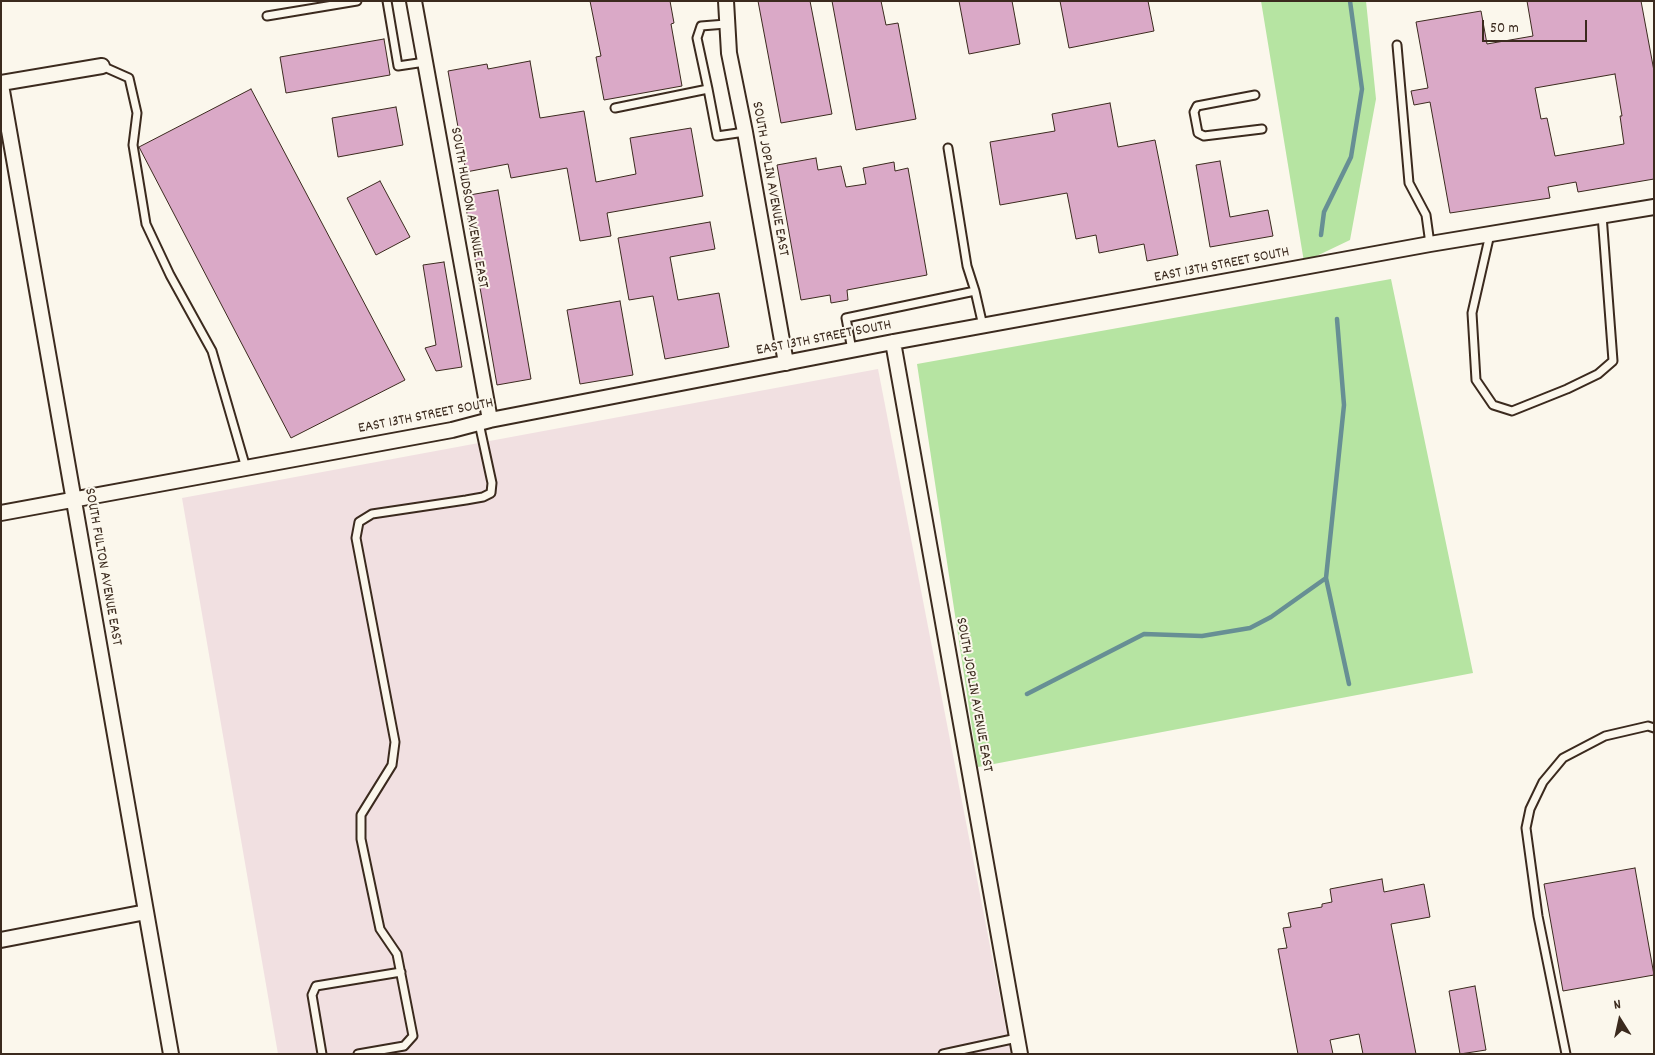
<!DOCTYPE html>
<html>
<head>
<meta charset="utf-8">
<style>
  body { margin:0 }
  #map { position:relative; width:1655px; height:1055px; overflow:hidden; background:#fbf7ec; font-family:Dekko,sans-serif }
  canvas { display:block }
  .frame { position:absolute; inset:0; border:2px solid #3b2a1e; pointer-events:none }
  .north { position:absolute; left:1595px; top:995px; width:50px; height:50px; -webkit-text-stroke:4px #fbf7ec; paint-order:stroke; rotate:350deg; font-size:14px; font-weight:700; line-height:20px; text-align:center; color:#3b2a1e }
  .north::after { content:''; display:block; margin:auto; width:18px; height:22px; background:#3b2a1e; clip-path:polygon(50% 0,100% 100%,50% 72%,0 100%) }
  .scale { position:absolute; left:1482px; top:20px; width:105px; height:22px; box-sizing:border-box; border:2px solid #3b2a1e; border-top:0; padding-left:6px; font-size:15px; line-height:18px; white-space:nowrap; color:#3b2a1e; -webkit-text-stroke:4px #fbf7ec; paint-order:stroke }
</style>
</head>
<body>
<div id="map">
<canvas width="1655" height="1055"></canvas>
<div class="frame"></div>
<div class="north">N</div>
<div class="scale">50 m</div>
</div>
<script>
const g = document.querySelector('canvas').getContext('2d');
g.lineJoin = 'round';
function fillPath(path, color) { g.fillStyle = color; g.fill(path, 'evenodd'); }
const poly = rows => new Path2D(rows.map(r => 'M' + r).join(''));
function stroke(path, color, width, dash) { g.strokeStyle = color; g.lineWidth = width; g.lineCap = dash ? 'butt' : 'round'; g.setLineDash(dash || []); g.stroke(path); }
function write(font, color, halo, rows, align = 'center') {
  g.font = font + ' Dekko,sans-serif'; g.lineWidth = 4; g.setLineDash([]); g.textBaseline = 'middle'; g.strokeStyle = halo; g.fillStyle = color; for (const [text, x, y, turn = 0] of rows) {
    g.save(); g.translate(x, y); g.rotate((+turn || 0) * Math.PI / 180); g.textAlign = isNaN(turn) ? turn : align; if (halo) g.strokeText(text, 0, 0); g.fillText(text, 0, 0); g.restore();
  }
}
fillPath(poly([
  [878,369,1011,1054,278,1054,182,498]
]), '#f1e0e1');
fillPath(poly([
  [1261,1,1366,1,1376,99,1350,240,1304,262],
  [1391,279,1473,673,978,767,917,364]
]), '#b6e4a2');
stroke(poly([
  [1321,235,1324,212,1351,157,1362,89,1350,1],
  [1337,319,1344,405,1326,578,1349,684],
  [1027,694,1144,634,1202,636,1250,628,1271,617,1326,578]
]), '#678f94', 4.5);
const building = poly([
  [590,1,670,1,674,23,671,24,682,86,604,100,596,57,601,56,590,1],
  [758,1,810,1,832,114,781,123,758,1],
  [832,1,881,1,886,25,898,23,916,119,856,130,832,1],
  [959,1,1012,1,1020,44,969,54,959,1],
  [1060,1,1148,1,1154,31,1069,48,1060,1],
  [1527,1,1641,1,1654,71,1654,179,1578,192,1576,182,1548,187,1550,198,1450,213,1430,102,1414,105,1411,91,1428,88,1416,22,1481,11,1487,44,1533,36,1527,1],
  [1615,74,1622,116,1620,116,1624,144,1555,156,1547,118,1541,119,1535,88,1615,74],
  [384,39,390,75,286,93,280,57,384,39],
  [530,61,540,118,584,111,596,182,636,174,630,138,691,128,703,196,607,213,611,236,580,241,567,168,511,178,508,164,466,172,448,71,487,64,488,69,530,61],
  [251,89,405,380,291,438,139,147,251,89],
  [1110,103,1118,147,1155,140,1178,255,1147,261,1144,244,1099,253,1096,235,1076,239,1067,193,1000,205,990,142,1055,131,1052,114,1110,103],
  [396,107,403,145,338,157,332,118,396,107],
  [816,158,818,170,841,166,846,187,866,184,863,168,894,162,895,171,908,168,927,275,847,290,848,300,831,303,830,295,801,300,777,165,816,158],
  [1220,161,1230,217,1268,210,1273,236,1210,247,1196,165,1220,161],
  [380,181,410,237,376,255,347,198,380,181],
  [498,190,531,379,497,385,464,196,498,190],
  [710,222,715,249,670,257,678,300,719,293,729,347,665,359,653,296,629,300,618,238,710,222],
  [444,262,462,367,436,371,425,348,436,345,423,265,444,262],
  [620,301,633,375,580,384,567,310,620,301],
  [1635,868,1654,975,1563,991,1544,884,1635,868],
  [1382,879,1384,892,1424,884,1430,917,1391,924,1416,1054,1363,1054,1359,1034,1330,1040,1333,1054,1298,1054,1278,949,1287,948,1283,928,1291,927,1288,913,1322,907,1322,904,1332,902,1330,889,1382,879],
  [1475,986,1486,1050,1460,1054,1449,991,1475,986]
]);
fillPath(building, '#daa9c7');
stroke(building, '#3b2a1e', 1);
const service = poly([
  [387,1,398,66,425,62],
  [267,16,357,1],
  [1397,45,1409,183,1426,215,1430,244],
  [102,66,129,78,137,113,133,145,146,224,170,275,212,351,246,468],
  [708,89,717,136,745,132],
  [1255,95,1197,106,1194,112,1198,133,1204,136,1262,129],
  [615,108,708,89,697,38,701,26,726,24],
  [948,148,967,266,975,291],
  [1490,234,1472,313,1476,380,1493,405,1512,411,1567,389,1598,374,1613,361,1602,215],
  [852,350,846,318,975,291,983,326],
  [322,1054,312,995,316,986,401,972],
  [358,1054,404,1046,413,1036,397,954,380,929,361,839,361,815,392,765,395,742,356,538,359,522,372,514,466,500,483,497,491,493,492,483,479,423],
  [943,1054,1017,1038],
  [1566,1054,1538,916,1526,828,1530,809,1543,782,1563,758,1605,736,1648,726,1654,728]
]);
const minor = poly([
  [414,1,490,420],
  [726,1,729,53,745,132,786,363],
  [1,83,102,66],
  [1,85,171,1054],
  [893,342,1020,1054],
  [1,513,452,430,490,420,893,342,1430,244,1654,207],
  [1,940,146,912]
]);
stroke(service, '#3b2a1e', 11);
stroke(minor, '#3b2a1e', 18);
stroke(service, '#fbf7ec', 7);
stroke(minor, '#fbf7ec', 14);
write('15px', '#3b2a1e', '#fbf7ec', [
  ["SOUTH JOPLIN AVENUE EAST",769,179,80],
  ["SOUTH HUDSON AVENUE EAST",468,208,80],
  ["EAST 13TH STREET SOUTH",1222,266,-11],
  ["EAST 13TH STREET SOUTH",824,339,-11],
  ["EAST 13TH STREET SOUTH",426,417,-11],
  ["SOUTH FULTON AVENUE EAST",102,567,80],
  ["SOUTH JOPLIN AVENUE EAST",973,695,80]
]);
</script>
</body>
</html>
